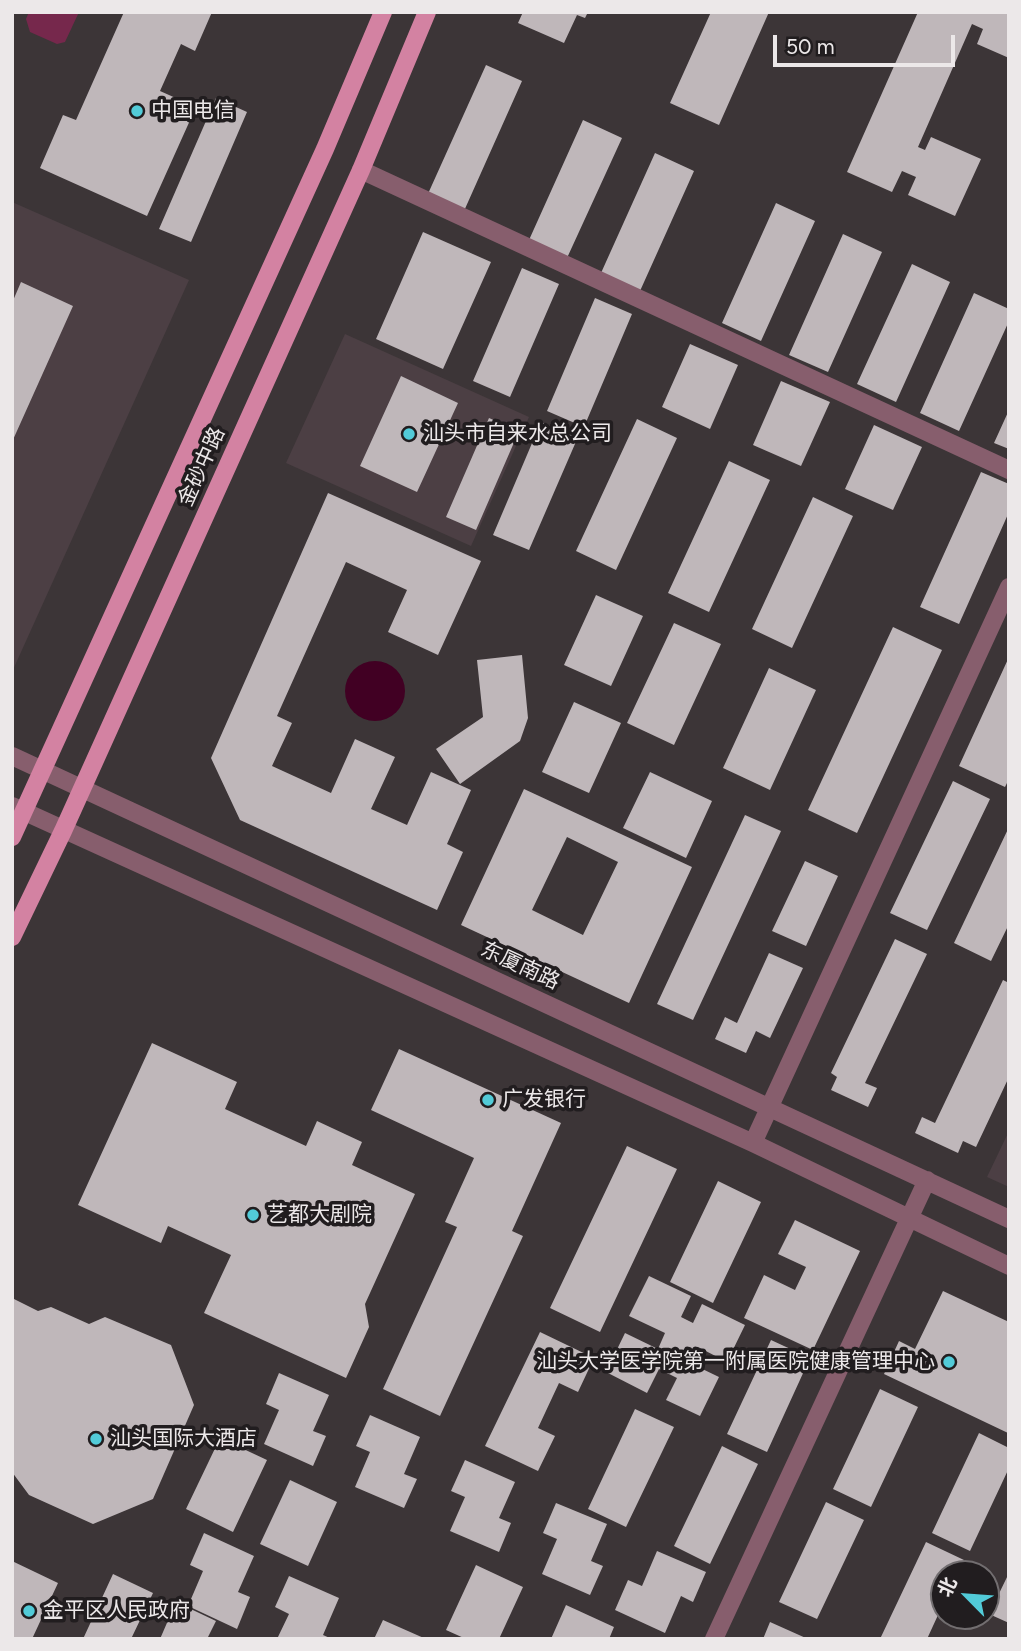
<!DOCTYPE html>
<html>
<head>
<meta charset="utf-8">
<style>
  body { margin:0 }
  #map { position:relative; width:1021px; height:1651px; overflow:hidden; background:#3c3537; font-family:Figtree,"Noto Sans SC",sans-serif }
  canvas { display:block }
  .frame { position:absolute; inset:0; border:14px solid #ece8e9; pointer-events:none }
  .north { position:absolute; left:930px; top:1560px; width:70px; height:70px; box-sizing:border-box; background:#211d1f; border:2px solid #726e70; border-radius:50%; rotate:295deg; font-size:19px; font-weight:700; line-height:28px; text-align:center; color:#ece8e9 }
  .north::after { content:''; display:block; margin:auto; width:24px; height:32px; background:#52cbd8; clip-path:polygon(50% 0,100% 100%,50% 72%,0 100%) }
  .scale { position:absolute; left:773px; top:35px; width:182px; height:32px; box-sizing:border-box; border:4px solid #ece8e9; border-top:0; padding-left:9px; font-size:21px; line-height:24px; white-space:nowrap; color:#ece8e9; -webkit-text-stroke:5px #211d1f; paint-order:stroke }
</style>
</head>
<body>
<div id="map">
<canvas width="1021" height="1651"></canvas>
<div class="frame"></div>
<div class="north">北</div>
<div class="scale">50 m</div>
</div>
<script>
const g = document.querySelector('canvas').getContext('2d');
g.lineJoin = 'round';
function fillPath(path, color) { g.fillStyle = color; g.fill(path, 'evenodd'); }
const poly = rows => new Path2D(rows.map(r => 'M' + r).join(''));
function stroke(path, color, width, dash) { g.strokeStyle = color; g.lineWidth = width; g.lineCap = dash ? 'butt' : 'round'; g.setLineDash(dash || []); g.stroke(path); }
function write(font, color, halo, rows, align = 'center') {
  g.font = font + ' Figtree,"Noto Sans SC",sans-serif'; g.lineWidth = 7; g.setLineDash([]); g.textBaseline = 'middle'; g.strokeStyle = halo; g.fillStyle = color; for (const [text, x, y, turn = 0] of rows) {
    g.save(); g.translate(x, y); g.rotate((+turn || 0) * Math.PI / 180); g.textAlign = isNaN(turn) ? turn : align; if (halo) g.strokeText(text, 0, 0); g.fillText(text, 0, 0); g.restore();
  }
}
fillPath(poly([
  [12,202,189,280,12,672],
  [345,334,529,417,471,546,286,463],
  [1009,1131,1009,1187,987,1177]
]), '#4c3f44');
fillPath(poly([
  [29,12,79,12,65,42,57,44,30,32,26,19]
]), '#76284c');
fillPath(poly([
  '345 691a30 30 0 1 1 60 0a30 30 0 1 1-60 0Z'
]), '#410023');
fillPath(poly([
  [124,12,212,12,195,51,181,44,160,91,196,107,147,216,40,168,63,115,76,120],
  [523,12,588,12,585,18,577,15,564,43,518,23],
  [711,12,769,12,719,125,670,103],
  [918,12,1009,12,1009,58,977,44,983,29,972,24,918,147,925,150,931,137,981,159,955,216,908,195,916,177,902,171,892,192,847,172],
  [486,65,522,81,464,211,427,196],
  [216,98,247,112,191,242,159,229],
  [583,120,622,138,567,258,529,240],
  [655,153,694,171,640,291,601,273],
  [776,203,815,221,761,341,722,323],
  [423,232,491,262,443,369,376,339],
  [843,234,882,252,828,372,789,355],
  [912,264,950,282,896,402,857,384],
  [522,268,559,284,510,397,473,381],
  [21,282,73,306,12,442,12,303],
  [974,293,1009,309,1009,321,959,431,920,413],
  [595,298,632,314,584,427,547,411],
  [690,344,738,365,710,429,662,407],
  [401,376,458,403,417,492,360,466],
  [781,381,830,402,801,466,753,445],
  [1009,410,1009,449,994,443],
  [489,418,519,431,476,530,446,517],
  [637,419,677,438,616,570,576,551],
  [541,422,578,437,529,550,493,535],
  [874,425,922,447,893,510,845,489],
  [729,461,770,480,709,612,668,593],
  [981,472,1009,484,1009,512,959,624,920,607],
  [328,493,481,561,438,655,388,632,407,590,346,562,277,716,292,723,272,766,331,793,355,739,395,757,371,809,407,825,431,772,471,790,447,844,463,852,437,910,240,820,211,758],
  [813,497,853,516,792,648,752,629],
  [596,595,643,616,611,686,564,665],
  [674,623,721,644,674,745,627,723],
  [893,627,942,650,857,833,808,810],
  [522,655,528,718,520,741,460,784,436,749,483,717,477,660],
  [1009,657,1009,779,1005,787,959,766],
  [769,668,816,690,770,790,723,768],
  [574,702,621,723,589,793,542,772],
  [650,772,712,801,686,858,623,828],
  [953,781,990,799,927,930,890,913],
  [524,789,692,867,629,1003,461,925],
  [567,837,618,862,583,935,532,910],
  [745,815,781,831,693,1020,657,1004],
  [1009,827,1009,924,991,961,954,943],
  [805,861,838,876,806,946,772,931],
  [895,939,927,954,865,1083,877,1088,868,1107,831,1090,837,1077,831,1073],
  [769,953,803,968,770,1038,756,1031,746,1053,715,1039,725,1017,737,1023],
  [1003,980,1009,983,1009,1077,976,1147,963,1141,958,1153,915,1133,922,1117,935,1123],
  [152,1043,237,1082,225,1109,306,1146,317,1121,362,1142,352,1165,415,1194,365,1304,369,1327,346,1378,204,1313,231,1255,168,1226,161,1243,78,1205],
  [399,1049,561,1123,512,1231,523,1236,440,1416,383,1389,457,1227,445,1222,474,1158,371,1110],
  [627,1146,677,1169,600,1332,550,1308],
  [718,1181,761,1202,713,1303,670,1282],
  [795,1220,860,1251,813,1350,744,1318,764,1275,795,1290,806,1267,778,1254],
  [649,1276,691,1296,681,1317,693,1323,702,1304,745,1325,727,1362,700,1348,692,1364,719,1377,700,1416,666,1400,677,1378,659,1369,647,1393,606,1372,625,1333,658,1349,665,1333,629,1316],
  [943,1291,1009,1322,1008,1433,884,1374,899,1341,915,1349],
  [12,1298,38,1311,51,1307,89,1324,105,1317,171,1345,194,1405,153,1499,93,1524,29,1495,12,1472],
  [540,1332,594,1358,578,1392,559,1383,538,1428,555,1436,538,1471,485,1446],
  [771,1340,810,1358,767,1452,727,1434],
  [279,1373,329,1395,313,1431,326,1436,313,1466,264,1444,279,1410,266,1404],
  [880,1389,918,1407,871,1507,833,1489],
  [635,1409,674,1427,626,1527,588,1509],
  [370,1415,420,1437,404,1474,417,1479,404,1508,355,1487,370,1452,356,1446],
  [979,1433,1009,1448,1009,1468,970,1551,932,1533],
  [220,1438,267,1460,233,1532,186,1509],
  [722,1446,758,1464,710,1564,674,1546],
  [465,1460,515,1482,499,1518,511,1523,499,1552,450,1531,465,1497,451,1491],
  [290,1480,337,1502,308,1566,260,1544],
  [826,1502,864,1520,817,1619,779,1602],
  [556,1503,607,1524,591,1561,603,1566,590,1595,542,1574,557,1539,543,1533],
  [204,1533,254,1556,238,1592,250,1597,237,1629,188,1606,203,1571,190,1565],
  [926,1542,964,1560,957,1574,944,1574,944,1602,927,1639,880,1639],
  [657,1551,706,1572,693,1602,681,1596,665,1633,615,1610,628,1580,642,1586],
  [12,1561,58,1583,32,1639,12,1639],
  [476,1565,523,1587,499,1639,466,1639,446,1630],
  [1009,1573,1009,1623,989,1614],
  [113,1574,153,1593,131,1639,83,1639],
  [289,1576,339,1598,323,1635,332,1639,277,1639,289,1614,275,1607],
  [176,1602,216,1621,207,1639,160,1639],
  [566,1605,614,1627,609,1639,551,1639],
  [383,1620,426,1639,374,1639],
  [770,1622,808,1639,763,1639]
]), '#bfb7ba');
stroke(poly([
  [361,170,1009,470],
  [12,756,1009,1219],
  [12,806,753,1143,1009,1266],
  [753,1143,1009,587],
  [714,1639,927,1180]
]), '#875e6d', 18);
stroke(poly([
  [12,837,325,149,383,12],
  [12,937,63,831,361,170,427,12]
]), '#d382a2', 18);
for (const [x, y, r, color] of [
  [137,111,7,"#52cbd8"],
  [409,434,7,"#52cbd8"],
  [488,1100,7,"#52cbd8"],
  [253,1215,7,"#52cbd8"],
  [949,1362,7,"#52cbd8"],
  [96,1439,7,"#52cbd8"],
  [29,1611,7,"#52cbd8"]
]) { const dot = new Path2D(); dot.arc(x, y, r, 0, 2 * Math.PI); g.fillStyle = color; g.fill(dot); stroke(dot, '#211d1f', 2.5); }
write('21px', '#ece8e9', '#211d1f', [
  ["中国电信",151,111],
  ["汕头市自来水总公司",423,434],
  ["广发银行",502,1100],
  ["艺都大剧院",267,1215],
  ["汕头大学医学院第一附属医院健康管理中心",935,1362,"right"],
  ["汕头国际大酒店",110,1439],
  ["金平区人民政府",43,1611]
], 'left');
write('21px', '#ece8e9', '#211d1f', [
  ["金砂中路",202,467,-66],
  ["东厦南路",520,966,25]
]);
</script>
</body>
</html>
